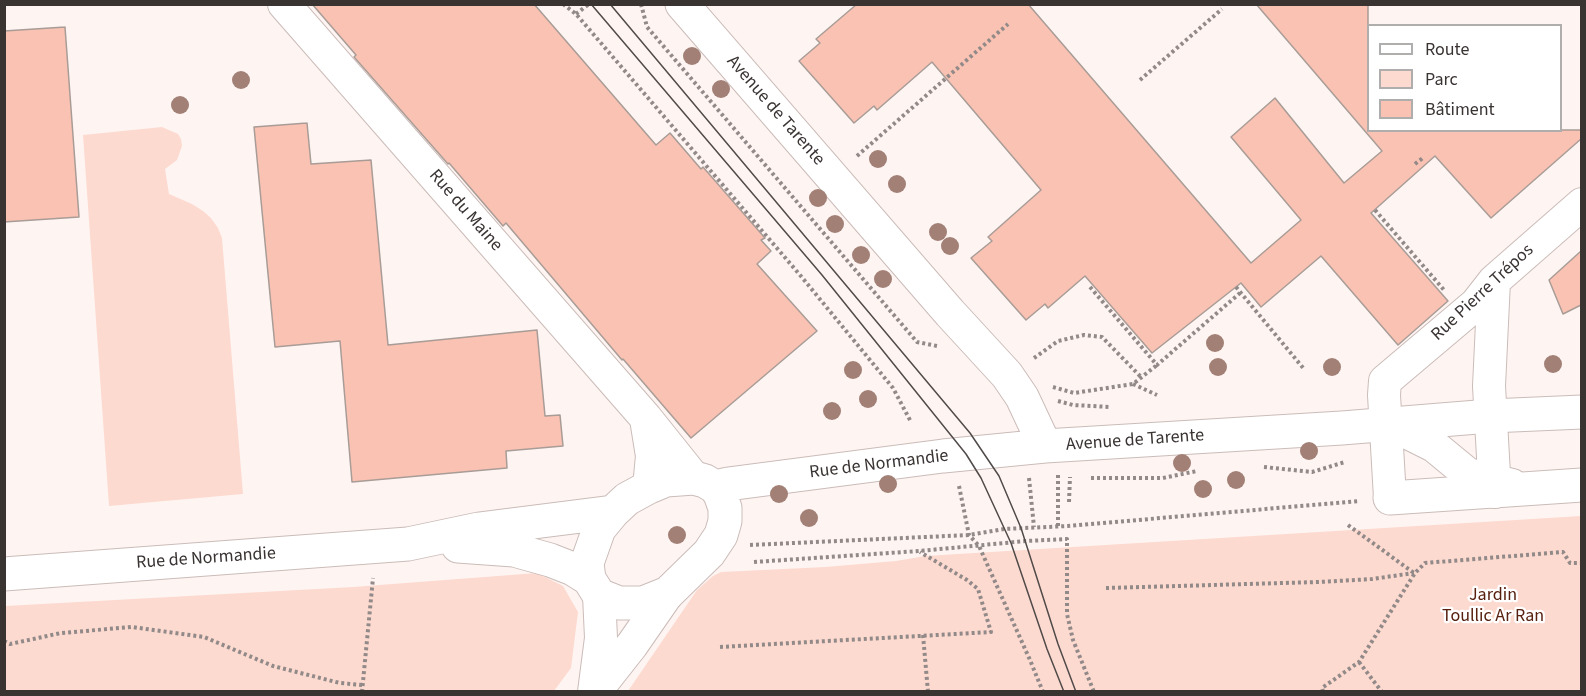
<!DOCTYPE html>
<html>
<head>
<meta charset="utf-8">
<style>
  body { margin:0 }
  #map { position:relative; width:1586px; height:696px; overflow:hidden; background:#fef5f3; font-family:"Source Sans 3",sans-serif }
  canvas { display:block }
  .frame { position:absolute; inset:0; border:6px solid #393332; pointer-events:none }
  .legend { position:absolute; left:1367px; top:24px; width:195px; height:108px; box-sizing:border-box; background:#fff; border:2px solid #b0adad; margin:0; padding:8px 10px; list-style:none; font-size:18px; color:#393332 }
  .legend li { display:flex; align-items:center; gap:12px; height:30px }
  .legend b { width:30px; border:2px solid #b0adad }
</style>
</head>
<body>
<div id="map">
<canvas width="1586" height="696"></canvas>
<div class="frame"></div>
<ul class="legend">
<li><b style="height:8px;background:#fff"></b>Route</li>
<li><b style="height:16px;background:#fddad0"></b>Parc</li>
<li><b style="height:16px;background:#f9c2b2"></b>Bâtiment</li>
</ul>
</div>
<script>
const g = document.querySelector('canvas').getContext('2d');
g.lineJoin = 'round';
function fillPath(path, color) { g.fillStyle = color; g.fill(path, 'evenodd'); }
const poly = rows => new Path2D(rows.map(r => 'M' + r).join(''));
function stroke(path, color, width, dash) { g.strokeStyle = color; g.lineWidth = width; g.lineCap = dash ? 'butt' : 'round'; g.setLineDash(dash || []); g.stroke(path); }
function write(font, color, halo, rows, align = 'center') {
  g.font = font + ' "Source Sans 3",sans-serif'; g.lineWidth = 4.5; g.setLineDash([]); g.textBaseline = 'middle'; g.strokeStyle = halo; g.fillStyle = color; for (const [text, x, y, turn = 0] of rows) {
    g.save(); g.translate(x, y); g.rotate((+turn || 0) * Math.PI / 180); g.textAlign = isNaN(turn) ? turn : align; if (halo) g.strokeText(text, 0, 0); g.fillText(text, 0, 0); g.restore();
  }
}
fillPath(poly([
  [162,127,178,134,181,139,182,146,177,160,165,169,169,194,192,204,203,211,211,218,218,228,222,238,243,494,109,506,83,135],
  [1581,516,1581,691,628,691,697,590,713,576,721,572,825,567,896,561,925,556],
  [537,573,563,586,578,612,571,668,554,691,5,692,5,606,353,587]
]), '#fddad0');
const building = poly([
  [312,4,534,4,656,145,670,133,701,169,703,167,765,238,761,240,771,251,757,264,817,331,691,438,623,359,622,360,506,223,503,226,449,163,448,164,354,57,356,55,312,4],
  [857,4,1028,4,1251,263,1301,220,1231,137,1275,98,1344,183,1382,151,1256,4,1368,4,1368,130,1581,130,1581,139,1491,218,1435,156,1371,213,1448,301,1398,345,1321,256,1261,307,1241,283,1152,353,1085,276,1048,308,1045,304,1026,320,971,258,992,241,988,237,1041,190,932,62,877,110,874,106,854,123,799,61,820,43,816,39,857,4],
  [65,27,79,217,4,222,4,31,65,27],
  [307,123,311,164,371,160,388,345,537,330,545,416,560,415,563,446,506,451,507,468,352,482,340,341,275,347,254,127,307,123],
  [1581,251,1581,305,1563,314,1549,280,1581,251]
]);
fillPath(building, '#f9c2b2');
stroke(building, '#a99c97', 1.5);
const street = poly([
  [284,4,646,418,694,478],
  [1494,281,1489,386,1495,492],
  [646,419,652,456,649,487],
  [1386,425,1406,432,1434,446,1468,474,1512,485],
  [1390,498,1384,395,1385,381,1476,304,1494,281,1582,204],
  [594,692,601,638,599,595],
  [595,692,632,645,668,593]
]);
const secondary = poly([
  [682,4,950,313,1007,375,1022,397,1045,446],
  [694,478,705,481,715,487,720,494,725,508,725,521,721,535,709,553,668,593,643,603,619,603,599,595,589,579,587,563,599,529,613,512,627,499,649,487,666,480,694,478],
  [715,487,728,484,943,456,1045,446,1342,428,1490,416,1582,412],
  [1390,498,1582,485],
  [458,546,514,550,550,560,573,569,589,579],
  [4,574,408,544,479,529,613,512]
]);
stroke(street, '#cbbcb8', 34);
stroke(secondary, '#cbbcb8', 35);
stroke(poly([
  [563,4,576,14,800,275,893,388,911,422],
  [641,4,647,27,917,342,937,346],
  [576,14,589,4],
  [1140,80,1222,9],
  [857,156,1008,24],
  [1415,164,1424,157],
  [1375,210,1444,290],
  [1090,287,1157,365,1240,293],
  [1236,287,1304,369],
  [1034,358,1058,341,1084,335,1102,337,1141,377],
  [1133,384,1157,395],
  [1053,387,1074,393,1133,384,1157,365],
  [1058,401,1073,405,1110,407],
  [1264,467,1312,472,1345,462],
  [1058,475,1058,526],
  [1029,478,1034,527],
  [1091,478,1163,478,1197,471],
  [959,486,969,535,979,546,1030,660,1043,692],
  [1069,502,1070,477],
  [1348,525,1414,573],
  [750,545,969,535,1004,529,1068,526,1359,501],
  [754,562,919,551,1026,541,1067,539,1067,614,1073,640,1094,692],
  [1106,588,1319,582,1372,579,1414,573],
  [923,635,928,692],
  [4,641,10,644,61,633,132,627,204,637,273,666,340,683,363,685],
  [720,647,991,632,978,589,967,580,920,552],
  [1359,662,1382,692],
  [362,692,373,578],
  [1323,692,1322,688,1359,662,1415,573,1425,563,1563,552,1570,563,1582,563]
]), '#928a89', 4, [3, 3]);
stroke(street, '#fff', 32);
stroke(secondary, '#fff', 33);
stroke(poly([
  [591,4,822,275,966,454,981,478,1011,543,1047,649,1064,692],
  [610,4,970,433,999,476,1021,528,1058,644,1076,692]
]), '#504a49', 1.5);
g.fillStyle = '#a28076';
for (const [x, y] of [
  [692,56],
  [241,80],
  [721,89],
  [180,105],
  [878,159],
  [897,184],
  [818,198],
  [835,224],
  [938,232],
  [950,246],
  [861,255],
  [883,279],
  [1215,343],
  [1553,364],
  [1218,367],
  [1332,367],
  [853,370],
  [868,399],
  [832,411],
  [1309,451],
  [1182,463],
  [1236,480],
  [888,484],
  [1203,489],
  [779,494],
  [809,518],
  [677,535]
]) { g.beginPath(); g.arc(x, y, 9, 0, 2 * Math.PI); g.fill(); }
write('18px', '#393332', '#fff', [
  ["Avenue de Tarente",775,111,49],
  ["Rue du Maine",465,211,49],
  ["Rue Pierre Trépos",1483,293,-43],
  ["Avenue de Tarente",1135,441,-4],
  ["Rue de Normandie",879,465,-7],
  ["Rue de Normandie",206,559,-4]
]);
write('18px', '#57200f', '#fff', [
  ["Jardin",1493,596],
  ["Toullic Ar Ran",1493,617]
]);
</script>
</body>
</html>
